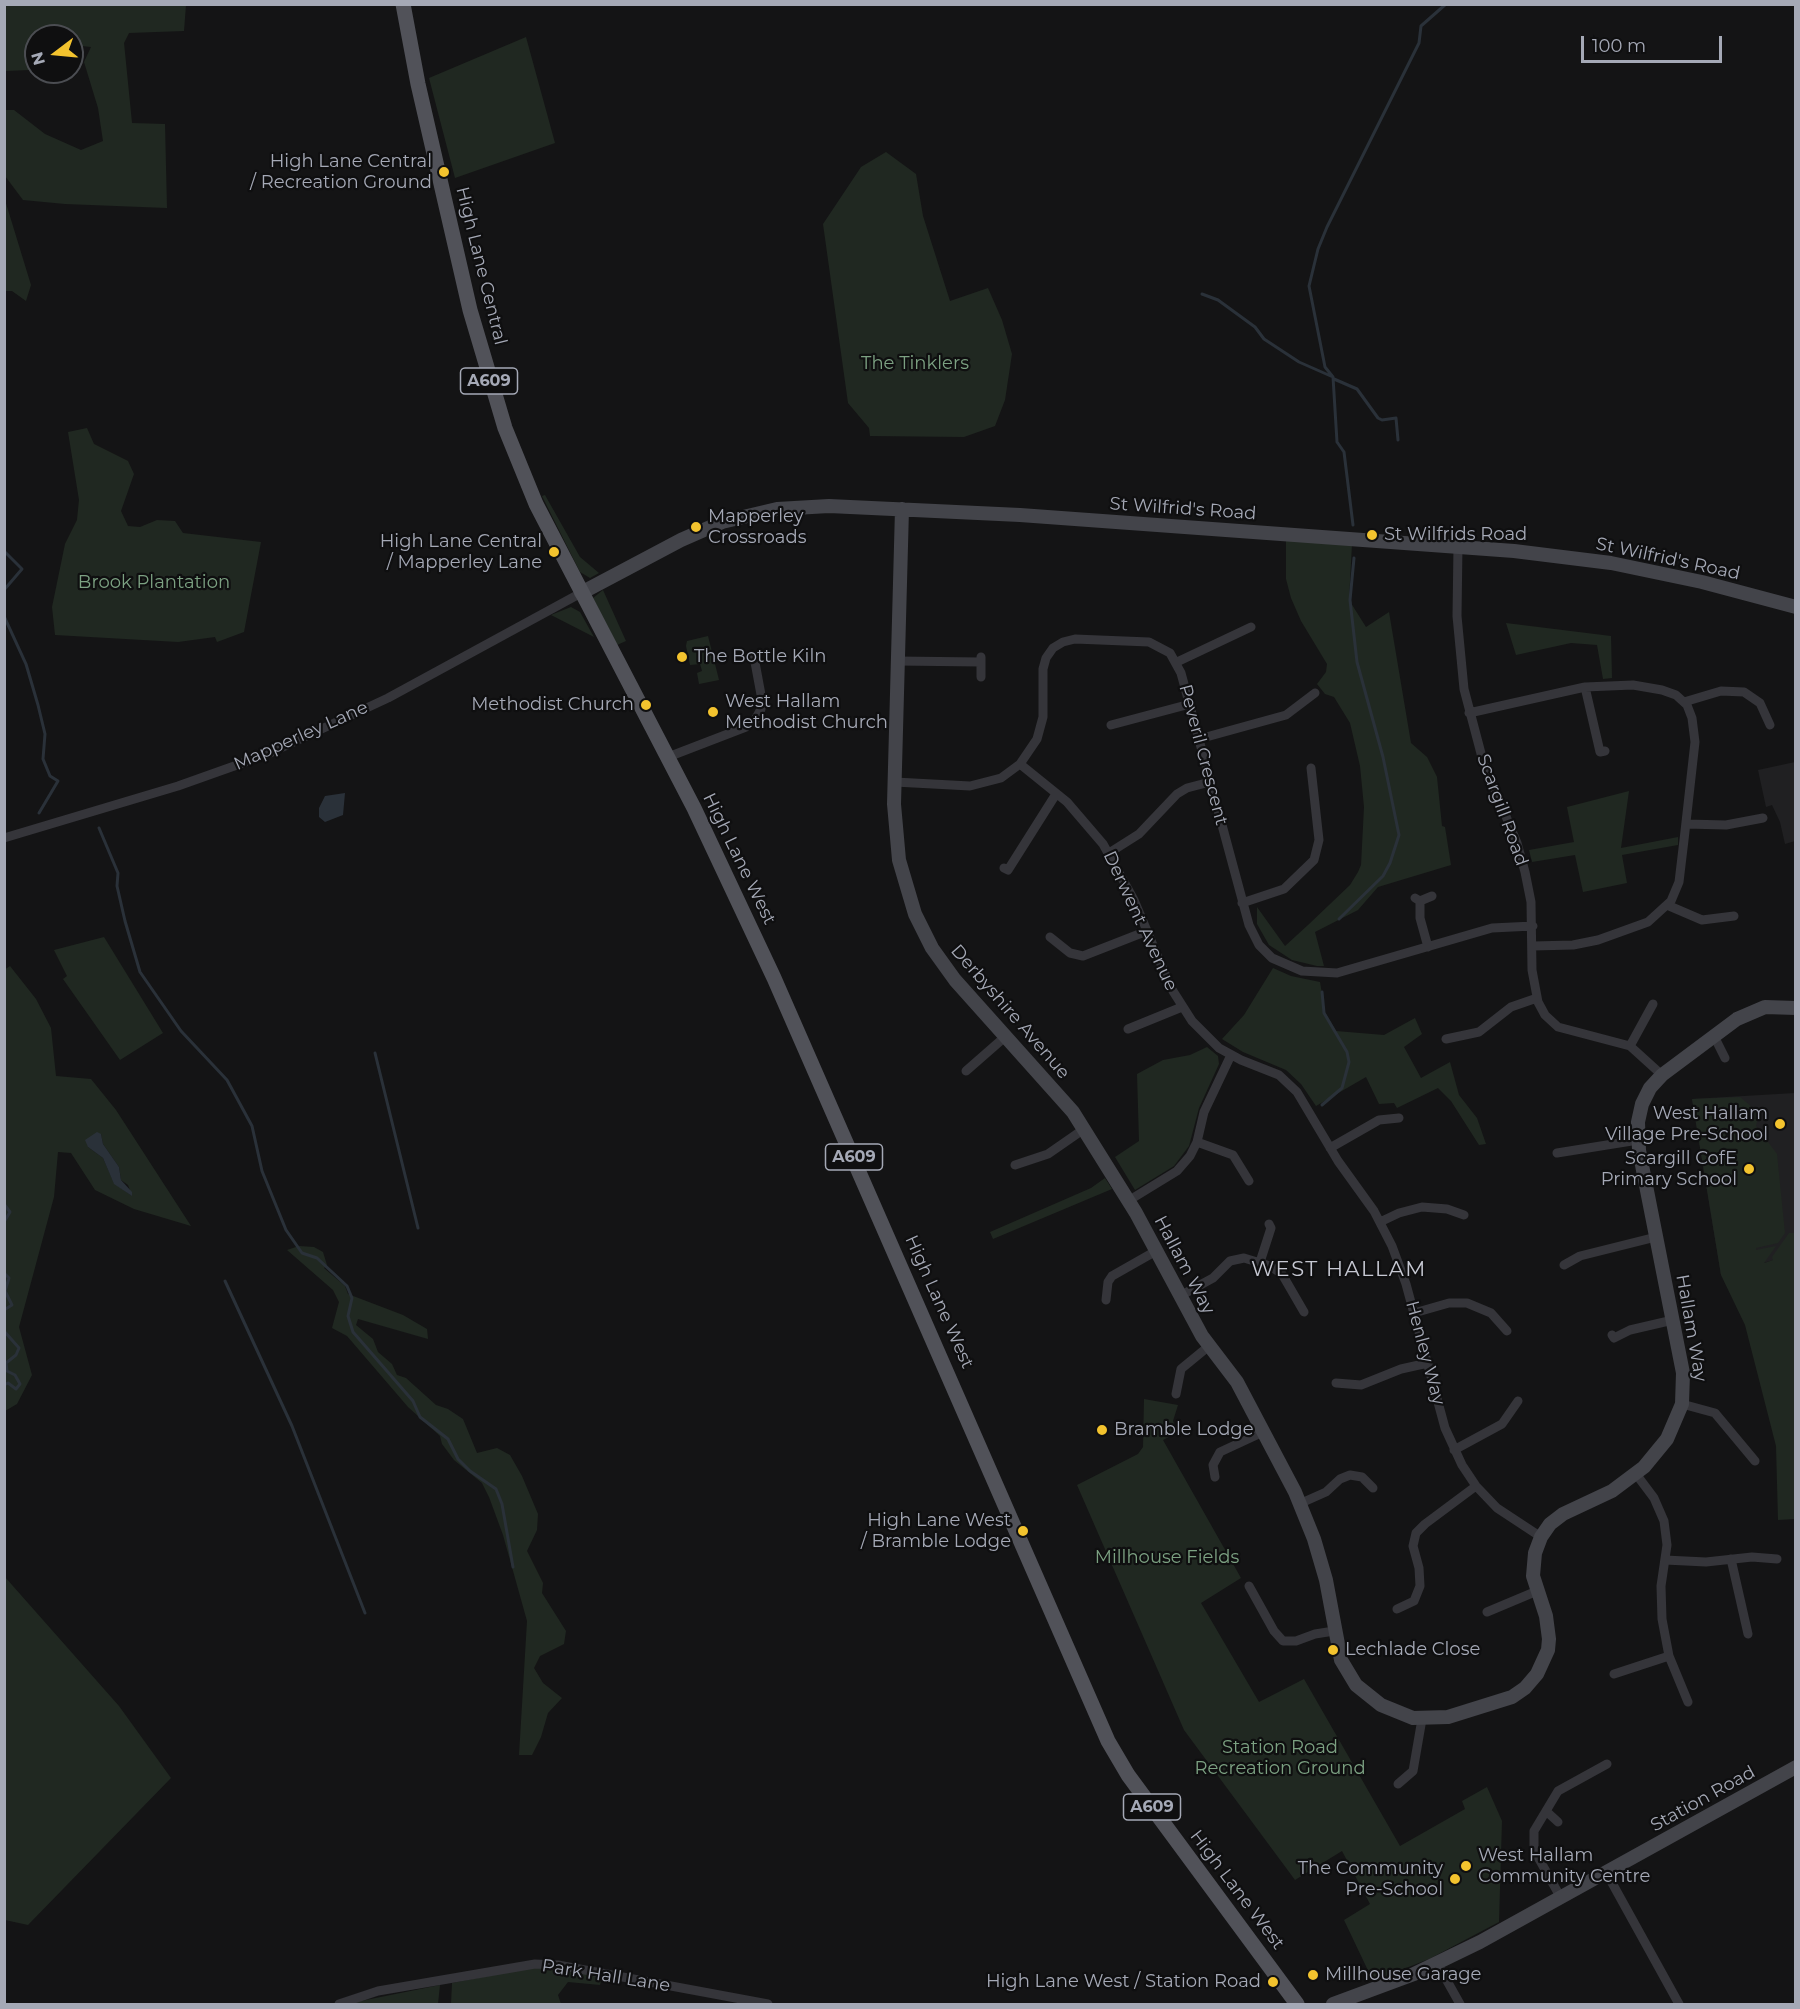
<!DOCTYPE html>
<html>
<head>
<meta charset="utf-8">
<style>
  body { margin:0 }
  #map { position:relative; width:1800px; height:2009px; overflow:hidden; background:#141415; font-family:Montserrat,sans-serif }
  canvas { display:block }
  .frame { position:absolute; inset:0; border:6px solid #a5a9b6; pointer-events:none }
  .north { position:absolute; left:24px; top:24px; width:60px; height:60px; box-sizing:border-box; background:#0f0f10; border:2px solid #4b4d52; border-radius:50%; rotate:254deg; font-size:16px; font-weight:700; line-height:24px; text-align:center; color:#a5a9b6 }
  .north::after { content:''; display:block; margin:auto; width:21px; height:27px; background:#f3c32e; clip-path:polygon(50% 0,100% 100%,50% 72%,0 100%) }
  .scale { position:absolute; left:1581px; top:36px; width:141px; height:27px; box-sizing:border-box; border:3px solid #a5a9b6; border-top:0; padding-left:8px; font-size:18px; line-height:21px; white-space:nowrap; color:#a5a9b6; -webkit-text-stroke:4px #0f0f10; paint-order:stroke }
</style>
</head>
<body>
<div id="map">
<canvas width="1800" height="2009"></canvas>
<div class="frame"></div>
<div class="north">N</div>
<div class="scale">100 m</div>
</div>
<script>
const g = document.querySelector('canvas').getContext('2d');
g.lineJoin = 'round';
function fillPath(path, color) { g.fillStyle = color; g.fill(path, 'evenodd'); }
const poly = rows => new Path2D(rows.map(r => 'M' + r).join(''));
function stroke(path, color, width, dash) { g.strokeStyle = color; g.lineWidth = width; g.lineCap = dash ? 'butt' : 'round'; g.setLineDash(dash || []); g.stroke(path); }
function write(font, color, halo, rows, align = 'center') {
  g.font = font + ' Montserrat,sans-serif'; g.lineWidth = 4.5; g.setLineDash([]); g.textBaseline = 'middle'; g.strokeStyle = halo; g.fillStyle = color; for (const [text, x, y, turn = 0] of rows) {
    g.save(); g.translate(x, y); g.rotate((+turn || 0) * Math.PI / 180); g.textAlign = isNaN(turn) ? turn : align; if (halo) g.strokeText(text, 0, 0); g.fillText(text, 0, 0); g.restore();
  }
}
fillPath(poly([
  [1795,762,1795,841,1785,844,1780,822,1772,805,1766,807,1758,770],
  [1795,1093,1795,1254,1721,1275,1692,1099]
]), '#202022');
fillPath(poly([
  [5,4,186,5,184,31,129,33,124,43,132,123,165,124,167,208,65,204,23,200,5,176,5,110,14,110,45,134,81,150,103,141,98,108,84,62,91,47,72,45,72,36,36,36,36,50,30,70,5,71],
  [526,37,555,143,455,178,429,78],
  [886,152,916,174,923,216,950,301,988,288,1002,320,1012,354,1005,400,995,426,964,437,870,436,869,428,848,403,823,224,861,167],
  [5,200,31,285,26,301,12,291,5,291],
  [87,428,94,444,128,461,134,474,121,511,128,526,140,527,157,520,175,521,183,533,261,542,244,632,217,642,215,637,178,642,55,635,52,607,65,544,77,520,79,500,68,432],
  [545,495,580,557,599,573,590,578,580,572,542,496],
  [1286,539,1352,544,1349,600,1366,627,1389,612,1411,743,1427,757,1437,777,1442,826,1445,827,1451,865,1378,887,1358,910,1315,932,1324,966,1317,966,1292,960,1269,945,1257,924,1257,907,1285,946,1308,925,1350,885,1358,872,1361,865,1364,807,1360,766,1350,723,1334,697,1325,694,1317,684,1326,672,1327,664,1301,621,1291,598,1286,579],
  [603,590,626,641,617,645,593,598],
  [571,607,580,612,594,637,551,615],
  [1506,623,1611,636,1612,678,1603,679,1597,645,1571,643,1516,655],
  [708,636,719,680,699,684,697,673,702,671,700,664,690,665,686,646,687,641],
  [1629,791,1621,848,1678,837,1678,845,1622,855,1627,883,1583,892,1575,855,1532,862,1529,850,1574,842,1567,807],
  [104,937,163,1033,120,1060,63,979,67,976,54,950],
  [10,966,36,999,51,1028,56,1076,91,1079,116,1110,191,1226,134,1209,95,1190,71,1153,58,1152,54,1197,19,1327,32,1375,17,1404,5,1411,4,970],
  [101,1134,103,1144,119,1167,121,1180,128,1185,132,1196,114,1183,103,1158,88,1147],
  [1273,968,1291,976,1320,982,1325,1012,1336,1031,1384,1035,1415,1018,1422,1034,1404,1047,1421,1078,1450,1062,1459,1095,1477,1118,1486,1144,1479,1145,1451,1101,1438,1088,1397,1108,1394,1103,1379,1104,1366,1077,1316,1106,1301,1084,1286,1070,1243,1052,1222,1039,1244,1015],
  [1207,1047,1218,1056,1219,1064,1199,1108,1189,1146,1174,1166,1135,1190,1115,1157,1139,1141,1137,1074,1163,1060,1190,1055],
  [1740,1097,1759,1113,1756,1126,1777,1154,1785,1233,1778,1243,1756,1248,1756,1250,1776,1246,1764,1263,1773,1260,1772,1257,1789,1233,1795,1233,1795,1519,1778,1520,1776,1446,1745,1325,1721,1275,1692,1099],
  [1105,1178,1112,1189,993,1239,990,1232,1091,1188],
  [299,1246,314,1247,323,1252,327,1265,324,1268,345,1286,348,1294,403,1315,427,1329,428,1339,358,1319,356,1325,373,1339,378,1352,392,1364,397,1375,406,1378,436,1405,448,1409,463,1419,477,1453,497,1448,510,1455,522,1476,538,1514,537,1530,527,1551,543,1583,542,1593,566,1631,564,1644,540,1656,534,1668,543,1683,562,1698,548,1713,541,1737,532,1755,519,1755,527,1621,503,1535,489,1497,482,1483,454,1460,442,1444,440,1436,408,1407,347,1336,332,1328,339,1302,333,1290,287,1250],
  [1144,1399,1178,1405,1173,1421,1178,1432,1163,1440,1241,1578,1201,1603,1259,1702,1304,1679,1400,1846,1465,1809,1462,1801,1487,1787,1502,1821,1499,1922,1429,1959,1373,1981,1344,1920,1370,1904,1342,1851,1295,1880,1184,1730,1077,1485,1138,1454,1143,1447],
  [5,1577,119,1706,171,1778,28,1925,5,1920],
  [534,1967,560,1968,602,1977,600,1985,568,1982,558,1995,561,2004,451,2004,452,1983],
  [440,1985,438,2004,351,2004,356,2002]
]), '#202821');
fillPath(poly([
  [345,793,343,815,325,822,319,817,319,808,325,796],
  [97,1132,101,1134,103,1144,119,1167,121,1180,132,1192,132,1196,114,1184,103,1158,88,1147,85,1140]
]), '#2a3139');
stroke(poly([
  [1202,294,1218,300,1255,327,1264,339,1299,362,1333,377],
  [1334,379,1357,389,1378,418,1382,420,1396,418,1398,440],
  [1353,525,1344,452,1337,442,1333,377,1325,367,1309,286,1318,249,1327,227,1419,43,1421,26,1446,4],
  [4,551,22,569,4,590],
  [4,616,26,664,38,705,45,734,43,759,50,776,58,781,39,813],
  [99,828,118,873,117,886,125,921,140,972,181,1031,227,1080,252,1126,262,1171,286,1230,302,1253,317,1258,347,1286,352,1298,348,1316,353,1332,413,1401,420,1417,448,1439,458,1459,470,1471,496,1489,502,1504,513,1567],
  [1339,919,1383,876,1390,863,1399,835,1383,757,1357,662,1350,600,1354,558],
  [1322,992,1324,1013,1347,1052,1349,1062,1342,1088,1322,1105],
  [375,1053,418,1228],
  [4,1204,10,1212,4,1222],
  [4,1273,9,1278,5,1291,12,1305,4,1310],
  [225,1281,292,1426,365,1613],
  [4,1320,4,1322],
  [4,1331,19,1348,16,1355,6,1363,7,1371,15,1375,20,1384,16,1389,8,1383,4,1385]
]), '#2a3139', 3);
stroke(poly([
  [1458,546,1457,616,1464,689,1483,761,1517,843,1525,872,1531,902,1532,970,1538,1002,1545,1015,1558,1027,1630,1046,1662,1075],
  [981,657,981,677],
  [897,661,981,662],
  [1177,662,1251,627],
  [1585,687,1600,752,1605,751],
  [1684,702,1721,691,1744,692,1760,703,1770,725],
  [1469,713,1585,687,1633,685,1662,690,1676,695,1687,705,1692,718,1695,742,1684,840,1679,882,1671,901,1648,922,1598,940,1573,945,1533,946],
  [1111,725,1190,704],
  [1199,739,1286,715,1315,693],
  [668,757,746,727,755,720,761,709,762,700,754,657],
  [1020,764,1067,802,1103,844,1134,900,1171,988,1192,1021,1219,1048,1241,1060,1279,1075,1297,1092,1338,1161,1374,1211,1392,1246,1406,1284,1445,1428,1462,1465,1476,1486,1497,1508,1541,1537],
  [895,782,970,786,1001,778,1020,764,1037,739,1043,717,1043,669,1046,658,1053,648,1063,642,1075,639,1149,642,1170,653,1181,673,1249,925,1259,945,1272,958,1302,971,1337,973,1492,928,1533,926],
  [1686,824,1726,825,1763,818],
  [4,838,178,786,268,754,388,698,581,593],
  [1109,853,1139,834,1177,794,1187,788,1210,782],
  [1004,868,1008,870,1056,794],
  [1415,898,1420,901,1432,896],
  [1420,901,1420,918,1428,947],
  [1242,903,1284,889,1314,860,1319,840,1311,768],
  [1667,905,1702,920,1734,916],
  [1050,937,1070,953,1083,956,1147,931],
  [1128,1029,1182,1007],
  [1714,1036,1725,1058],
  [1446,1039,1479,1032,1511,1007,1537,998],
  [1630,1046,1653,1004],
  [966,1071,1006,1036],
  [1197,1142,1233,1155,1249,1181],
  [1330,1148,1379,1120,1399,1118],
  [1557,1153,1638,1140],
  [1015,1165,1048,1154,1084,1129],
  [1128,1201,1177,1171,1190,1156,1197,1142,1204,1112,1231,1055],
  [1380,1222,1399,1213,1422,1207,1447,1209,1464,1215],
  [1260,1262,1271,1228,1269,1224],
  [1564,1265,1580,1256,1656,1237],
  [1180,1296,1213,1278,1230,1261,1244,1258,1270,1266,1282,1274,1304,1312],
  [1106,1300,1108,1282,1112,1276,1156,1251],
  [1414,1313,1449,1303,1467,1303,1491,1313,1507,1331],
  [1612,1335,1614,1338,1630,1330,1673,1320],
  [1336,1383,1361,1385,1401,1369,1428,1363],
  [1176,1394,1181,1369,1209,1346],
  [1682,1404,1715,1413,1755,1461],
  [1454,1450,1502,1424,1518,1401],
  [1636,1474,1654,1498,1664,1521,1667,1545,1661,1586,1662,1619,1669,1656,1688,1702],
  [1215,1477,1213,1465,1220,1452,1261,1433],
  [1299,1504,1326,1492,1340,1479,1350,1475,1362,1477,1373,1488],
  [1731,1559,1748,1634],
  [1665,1560,1706,1562,1752,1557,1777,1559],
  [1249,1586,1274,1631,1283,1641,1296,1641,1315,1634,1334,1631],
  [1397,1609,1414,1601,1420,1586,1419,1568,1413,1546,1416,1533,1425,1524,1476,1486],
  [1487,1612,1537,1591],
  [1614,1674,1669,1656],
  [1398,1784,1413,1771,1422,1719],
  [1546,1811,1558,1822],
  [1606,1872,1679,2004],
  [1561,1898,1534,1850,1534,1831,1558,1791,1607,1764],
  [1437,1963,1460,2004],
  [339,2004,378,1991,535,1964,558,1965,768,2004]
]), '#35353a', 9);
stroke(poly([
  [902,509,894,804,899,860,915,914,932,948,955,980,1073,1112,1136,1213,1202,1336,1237,1382,1295,1492,1314,1539,1326,1580,1341,1660,1356,1685,1381,1705,1413,1718,1448,1717,1512,1697,1525,1688,1537,1674,1548,1650,1549,1639,1546,1616,1533,1576,1535,1553,1541,1537,1550,1524,1563,1514,1612,1491,1644,1467,1667,1439,1682,1404,1683,1373,1639,1150,1638,1122,1642,1104,1650,1088,1662,1075,1737,1019,1765,1007,1796,1008],
  [581,593,681,540,722,522,777,509,829,506,1020,515,1514,551,1611,563,1702,582,1796,607],
  [1333,2004,1414,1974,1480,1942,1796,1767]
]), '#43444a', 14);
stroke(poly([
  [403,4,418,84,470,310,505,428,536,504,694,808,774,978,1108,1741,1128,1775,1297,2004]
]), '#515259', 15);
for (const [x, y, r, color] of [
  [444,172,6,"#f3c32e"],
  [696,527,6,"#f3c32e"],
  [1372,535,6,"#f3c32e"],
  [554,552,6,"#f3c32e"],
  [682,657,6,"#f3c32e"],
  [646,705,6,"#f3c32e"],
  [713,712,6,"#f3c32e"],
  [1780,1124,6,"#f3c32e"],
  [1749,1169,6,"#f3c32e"],
  [1102,1430,6,"#f3c32e"],
  [1023,1531,6,"#f3c32e"],
  [1333,1650,6,"#f3c32e"],
  [1466,1866,6,"#f3c32e"],
  [1455,1879,6,"#f3c32e"],
  [1313,1975,6,"#f3c32e"],
  [1273,1982,6,"#f3c32e"]
]) { const dot = new Path2D(); dot.arc(x, y, r, 0, 2 * Math.PI); g.fillStyle = color; g.fill(dot); stroke(dot, '#0f0f10', 2); }
for (const [x, y, w] of [
  [489,381,57],
  [854,1157,57],
  [1152,1807,57]
]) { const box = new Path2D(); box.roundRect(x - w / 2, y - 13, w, 26, 4.5); g.fillStyle = '#0f0f10'; g.fill(box); stroke(box, '#a5a9b6', 1.5); }
write('bold 16px', '#a5a9b6', null, [
  ["A609",489,381],
  ["A609",854,1157],
  ["A609",1152,1807]
]);
write('18px', '#a5a9b6', '#0f0f10', [
  ["High Lane Central",432,162],
  ["/ Recreation Ground",432,183],
  ["Mapperley",708,517,"left"],
  ["Crossroads",708,538,"left"],
  ["St Wilfrids Road",1384,535,"left"],
  ["High Lane Central",542,542],
  ["/ Mapperley Lane",542,563],
  ["The Bottle Kiln",694,657,"left"],
  ["West Hallam",725,702,"left"],
  ["Methodist Church",725,723,"left"],
  ["Methodist Church",634,705],
  ["West Hallam",1768,1114],
  ["Village Pre-School",1768,1135],
  ["Scargill CofE",1737,1159],
  ["Primary School",1737,1180],
  ["Bramble Lodge",1114,1430,"left"],
  ["High Lane West",1011,1521],
  ["/ Bramble Lodge",1011,1542],
  ["Lechlade Close",1345,1650,"left"],
  ["West Hallam",1478,1856,"left"],
  ["Community Centre",1478,1877,"left"],
  ["The Community",1443,1869],
  ["Pre-School",1443,1890],
  ["Millhouse Garage",1325,1975,"left"],
  ["High Lane West / Station Road",1261,1982]
], 'right');
write('18px', '#a5a9b6', '#0f0f10', [
  ["High Lane Central",481,266,76],
  ["St Wilfrid's Road",1183,509,4],
  ["St Wilfrid's Road",1668,559,12],
  ["Mapperley Lane",301,736,-24],
  ["Peveril Crescent",1203,755,75],
  ["Scargill Road",1502,810,70],
  ["High Lane West",739,859,64],
  ["Derwent Avenue",1140,921,65],
  ["Derbyshire Avenue",1010,1012,49],
  ["Hallam Way",1184,1265,62],
  ["High Lane West",939,1302,66],
  ["Hallam Way",1691,1328,80],
  ["Henley Way",1425,1353,75],
  ["Station Road",1703,1799,-29],
  ["High Lane West",1237,1890,53],
  ["Park Hall Lane",606,1976,9]
]);
write('18px', '#7ca182', '#0f0f10', [
  ["The Tinklers",915,364],
  ["Brook Plantation",154,583],
  ["Millhouse Fields",1167,1558],
  ["Station Road",1280,1748],
  ["Recreation Ground",1280,1769]
]);
g.letterSpacing = '1.5px';
write('21px', '#c6c8d2', '#0f0f10', [
  ["WEST HALLAM",1339,1270]
]);
g.letterSpacing = '0px';
</script>
</body>
</html>
